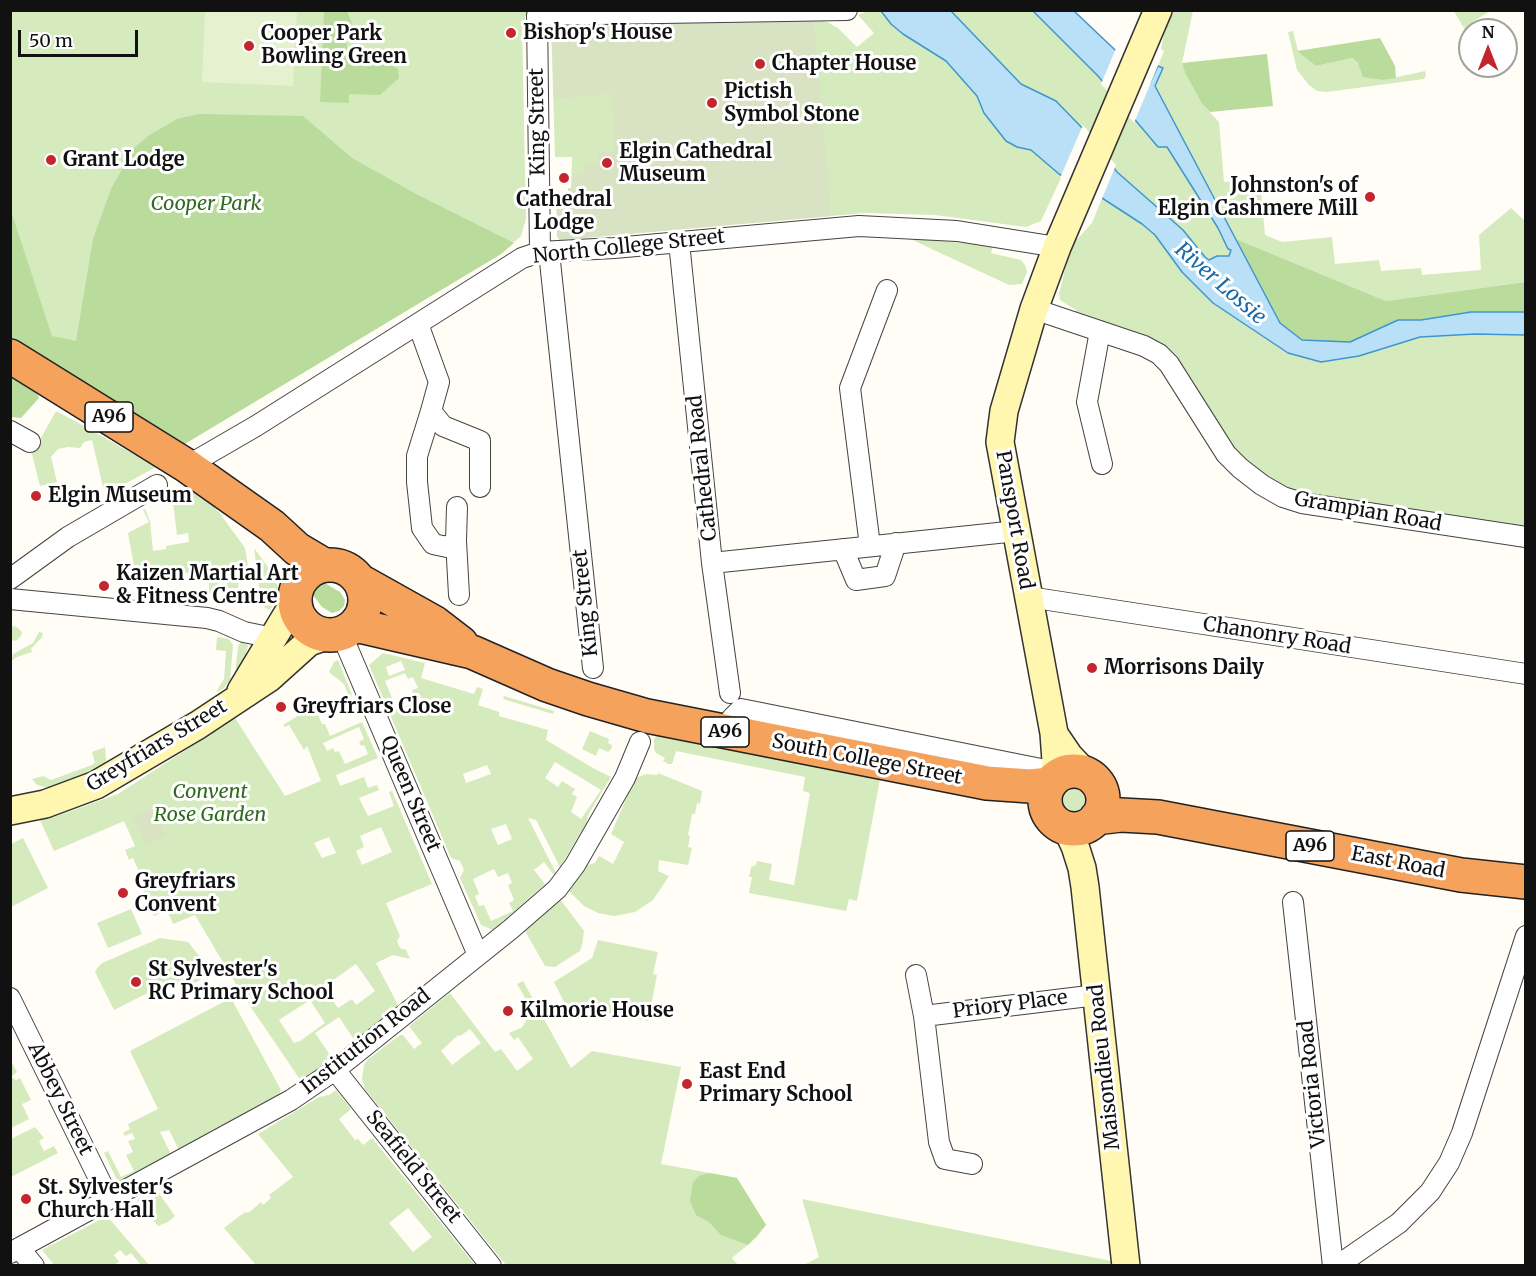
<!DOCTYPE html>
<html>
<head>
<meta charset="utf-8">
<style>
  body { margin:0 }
  #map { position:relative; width:1536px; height:1276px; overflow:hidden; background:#fffdf5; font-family:Merriweather,serif }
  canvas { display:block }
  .frame { position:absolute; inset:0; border:12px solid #111; pointer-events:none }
  .north { position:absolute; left:1458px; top:18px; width:60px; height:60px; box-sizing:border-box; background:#fff; border:2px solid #a0a0a0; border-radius:50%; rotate:0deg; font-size:16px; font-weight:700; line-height:24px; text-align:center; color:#111 }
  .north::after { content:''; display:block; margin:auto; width:21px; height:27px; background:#c4262e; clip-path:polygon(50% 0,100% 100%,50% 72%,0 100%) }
  .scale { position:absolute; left:18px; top:30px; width:120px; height:27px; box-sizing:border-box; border:3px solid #111; border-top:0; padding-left:8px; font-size:18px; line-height:21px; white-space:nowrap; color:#111; -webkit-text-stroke:4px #fff; paint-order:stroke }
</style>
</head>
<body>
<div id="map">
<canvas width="1536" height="1276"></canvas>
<div class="frame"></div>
<div class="north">N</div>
<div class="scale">50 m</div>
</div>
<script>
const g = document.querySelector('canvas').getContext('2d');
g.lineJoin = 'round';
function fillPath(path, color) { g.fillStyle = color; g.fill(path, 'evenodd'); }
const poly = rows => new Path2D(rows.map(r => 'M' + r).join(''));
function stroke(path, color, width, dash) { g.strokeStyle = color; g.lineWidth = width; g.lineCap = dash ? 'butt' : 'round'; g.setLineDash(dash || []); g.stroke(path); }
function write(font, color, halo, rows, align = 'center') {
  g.font = font + ' Merriweather,serif'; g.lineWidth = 6; g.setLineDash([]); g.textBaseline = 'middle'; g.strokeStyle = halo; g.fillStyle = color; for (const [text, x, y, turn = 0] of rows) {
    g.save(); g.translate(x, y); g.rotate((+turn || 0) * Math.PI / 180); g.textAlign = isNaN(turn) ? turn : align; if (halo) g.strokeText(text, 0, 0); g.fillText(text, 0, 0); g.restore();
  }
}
fillPath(poly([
  [10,11,529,11,529,16,525,16,525,25,522,26,526,219,521,236,501,254,183,445,11,337],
  [868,11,881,11,891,24,903,34,946,61,977,96,984,113,1017,147,1031,150,1062,176,1041,221,1026,227,935,215,865,213,560,240,558,238,556,194,568,194,568,188,571,188,572,157,555,157,551,22,818,20,827,22,838,28,857,47,874,33,858,15],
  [951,11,1033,11,1098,76,1158,147,1167,147,1218,228,1228,249,1231,250,1231,253,1229,255,1217,256,1209,260,1205,257,1183,230,1117,172,1087,133,1056,101,1021,84],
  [1174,11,1193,11,1182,63,1185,73,1202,104,1219,122,1224,182,1260,179,1265,235,1282,242,1332,237,1335,264,1379,260,1381,271,1421,268,1422,275,1481,270,1479,235,1511,208,1525,221,1525,282,1386,301,1236,239,1154,86,1163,68,1158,66,1164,51,1161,49,1166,24],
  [1454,11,1490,11,1474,21,1465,30],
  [1293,31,1298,51,1316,66,1352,58,1374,78,1383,80,1425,71,1426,75,1424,79,1327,92,1317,91,1309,85,1297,70,1288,32],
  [1102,198,1142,224,1155,235,1182,272,1213,303,1288,353,1321,362,1359,356,1420,337,1475,334,1525,335,1525,529,1304,495,1266,479,1233,449,1176,362,1074,316,1076,310,1060,300,1059,294,1071,246,1092,223],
  [906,237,993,246,991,253,1021,260,1025,265,1027,272,1022,284,1009,285],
  [56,411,75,421,156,467,114,490,108,491,103,487,92,440,84,442,80,448,68,447,58,449,51,457,57,482,40,486,32,454],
  [187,485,208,500,221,515,245,548,250,578,239,578,238,588,227,588,227,572,219,572,218,597,209,594,209,574,181,573,181,594,180,570,138,569,137,582,128,533,149,522,143,510,145,509,150,521,153,551,166,549,166,546,189,542,188,533,177,535,172,495],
  [254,548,270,570,278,587,278,601,269,610,264,607,261,600],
  [13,626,17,627,22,632,21,636,16,641,11,640,11,627],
  [39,632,43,633,42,637,31,649,32,652,17,657,11,661,13,654,33,643],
  [217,637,229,639,233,645,230,680,223,689,216,692,224,679,226,651,216,650],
  [241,642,248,645,246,653,250,655,234,683,238,646],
  [383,653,425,663,421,678,474,694,477,687,483,689,478,705,499,712,499,716,548,730,546,740,593,768,611,777,588,815,587,822,560,867,536,820,528,818,556,873,554,875,544,862,534,870,545,884,493,930,481,925,460,878,464,870,460,861,451,858,369,665],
  [401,661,405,670,389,676,386,667],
  [405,673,408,679,413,677,418,688,412,690,414,695,419,693,422,699,397,710,385,681],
  [555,762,601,790,581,819,571,812,577,797,572,794,575,789,562,781,558,787,545,778],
  [487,765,491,774,466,783,463,774],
  [506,824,512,839,498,845,491,829],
  [494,869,498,877,508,873,512,883,508,885,514,900,509,903,513,911,491,921,484,905,479,906,475,896,479,894,473,879],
  [338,660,352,695,349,697,344,684,329,672,334,662],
  [504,696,554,711,553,714,503,699],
  [317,704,321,713,318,715,322,724,325,724,330,736,362,722,378,758,336,775,340,786,364,777,368,788,377,785,379,790,359,798,368,816,394,806,389,792,392,791,432,884,386,903,400,936,397,941,400,948,406,950,410,959,393,955,376,963,398,1005,355,1041,339,1017,315,1033,332,1058,301,1081,240,991,195,915,173,924,167,910,154,916,137,876,140,874,133,858,129,860,125,850,135,846,124,821,54,851,40,820,60,815,118,794,235,718,285,796,321,781,307,746,304,750,289,725,285,727,283,725],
  [359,727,364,739,359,742,361,746,364,745,368,754,345,764,339,751,335,752,333,748,327,751,323,743],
  [381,827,392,852,362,865,356,851,364,847,360,836],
  [329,837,336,853,322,858,314,843],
  [356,964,375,991,356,1005,352,999,338,1008,323,987],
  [310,1000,325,1023,300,1041,294,1043,279,1020],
  [590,731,609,739,608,743,612,745,611,749,608,752,599,748,596,756,582,749],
  [658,735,881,774,857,901,849,899,846,911,749,893,752,877,749,877,751,867,756,865,757,861,772,864,769,880,794,885,810,793,803,791,805,777,676,751,672,764,668,764,663,761,665,758,656,753,654,749,654,739],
  [105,747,106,760,103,766,92,772,49,788,37,785,32,779,43,776,51,780,92,765,95,762,92,752],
  [658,773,702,791,700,804,697,803,695,814,692,814,688,835,690,836,688,847,692,848,688,865,659,860,658,871,669,876,653,900,635,912,614,916,598,913,584,906,569,891,588,865,595,863,599,856,613,864,624,842,611,834,635,778,646,774,657,775],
  '1061 799a12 12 0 1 1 24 0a12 12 0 1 1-24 0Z',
  [23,838,48,888,11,907,11,844],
  [560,899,584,931,582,945,580,951,555,967,545,966,525,931],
  [131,909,142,934,108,948,97,923],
  [160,938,188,942,212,972,187,988,173,980,114,1010,95,972,98,967,102,963],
  [598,940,658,952,653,974,657,975,648,1021,565,1004,554,982,592,958],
  [523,981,571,1068,592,1051,681,1067,661,1164,737,1178,766,1225,757,1237,732,1258,738,1265,506,1265,365,1089,362,1079,364,1065,367,1060,400,1035,403,1035,414,1049,422,1043,409,1026,450,993,495,1052,501,1049,517,1071,533,1059,518,1037,514,1040,509,1033,521,1028,526,1022,522,1014,531,1008,517,984],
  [470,1029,481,1043,452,1065,441,1051,458,1035,460,1036],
  [231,998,281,1090,279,1096,180,1152,169,1130,160,1132,172,1156,119,1184,104,1153,108,1151,121,1177,134,1171,126,1155,133,1152,128,1141,135,1139,132,1133,125,1136,123,1133,130,1129,128,1124,158,1109,130,1051],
  [10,1059,17,1072,11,1077,16,1080,20,1078,31,1100,22,1104,29,1119,11,1128],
  [336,1090,351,1109,339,1119,355,1140,358,1139,363,1145,372,1138,475,1265,256,1265,224,1228,245,1212,246,1213,251,1211,261,1202,263,1205,271,1198,269,1195,293,1177,258,1134,319,1097,329,1095],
  [408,1208,432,1237,413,1252,389,1223],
  [35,1127,44,1138,39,1141,44,1151,54,1146,58,1153,11,1177,11,1139],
  [156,1189,175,1216,168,1222,158,1226,137,1200],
  [802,1199,1111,1261,1112,1265,804,1265,819,1257],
  [107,1216,149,1265,141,1265,131,1253,126,1256,120,1250,114,1255,119,1262,116,1264,117,1265,54,1265,42,1250]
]), '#d5ebbd');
fillPath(poly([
  [324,11,347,11,353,26,347,37,347,49,351,55,367,62,386,62,398,69,399,78,380,95,349,94,349,103,320,102],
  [1380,38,1395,66,1396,78,1383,80,1363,77,1358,63,1352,58,1316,66,1297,51],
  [1267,54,1273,106,1210,112,1202,104,1185,73,1182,63],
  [198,114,303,116,352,158,418,195,514,243,501,254,183,445,70,377,11,337,10,208,52,336,76,341,93,239,111,189,133,149,148,136,177,119],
  [1236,239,1386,301,1525,282,1525,312,1471,312,1421,320,1398,320,1350,342,1302,340,1280,323],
  [11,371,38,395,39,398,21,418,11,417],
  [323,582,340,592,345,600,344,606,339,611,332,613,322,607,313,595,316,585],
  [709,1173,737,1178,766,1225,748,1245,721,1235,709,1222,696,1215,690,1201,693,1182,699,1176]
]), '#b9dc9c');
fillPath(poly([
  [814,20,831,216,560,240,557,237,556,194,568,194,568,188,571,188,573,174,585,173,585,163,596,163,598,152,615,151,612,94,554,99,551,22],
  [153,807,166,836,146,845,133,816]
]), '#d9e3c4');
fillPath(poly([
  [205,11,297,11,293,86,202,82]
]), '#e6f2cf');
const water = poly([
  [881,11,951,11,1021,84,1056,101,1087,133,1117,172,1183,230,1205,257,1209,260,1217,256,1229,256,1231,250,1228,249,1218,228,1167,147,1158,147,1098,76,1033,11,1074,11,1150,83,1158,66,1163,68,1155,86,1280,323,1302,340,1350,342,1398,320,1421,320,1471,312,1525,312,1525,335,1475,334,1420,337,1359,356,1321,362,1288,353,1213,303,1182,272,1155,235,1142,224,1102,198,1059,174,1031,150,1017,147,1006,141,984,113,977,96,946,61,903,34,891,24,881,11]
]);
fillPath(water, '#b9e0f7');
stroke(water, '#3f96cf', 1.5);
fillPath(poly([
  [1117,46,1150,78,1156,64,1159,63,1134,123,1101,84],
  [1083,125,1116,165,1101,201,1060,178]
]), '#fffdf5');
const street = poly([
  [679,242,712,563,730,693],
  [540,252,537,15,847,10],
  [549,252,593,668],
  [1034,309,1144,346,1159,354,1169,364,1226,454,1240,468,1262,485,1283,497,1302,503,1526,537],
  [418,324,439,382,431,411,443,426,480,441,480,487],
  [1100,331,1087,402,1102,464],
  [431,411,417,456,417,482,422,528,433,544,447,547,456,541,459,595],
  [10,431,30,442],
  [187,466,256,426,522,258,540,252,614,248,859,226,957,231,1057,247],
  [456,541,457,507],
  [870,546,850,388,887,290],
  [843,549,856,580,885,576,896,543],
  [712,563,1017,531],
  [10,579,68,537,157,485],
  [1029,597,1526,674],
  [10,599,207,618,219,621,244,632,273,638],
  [341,633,478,955],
  [726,733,732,718,741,709,1041,769,1054,775],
  [1293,902,1333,1266],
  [916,975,924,1016],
  [10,998,109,1199],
  [335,1070,491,1266],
  [972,1164,945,1159,939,1142,924,1016,1097,995],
  [19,1248,34,1266],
  [10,1253,291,1100,335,1070,511,929,557,889,575,865,625,778,640,742],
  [1337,1266,1399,1223,1430,1192,1449,1163,1462,1133,1526,936]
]);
const secondary = poly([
  [241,691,294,603],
  [1054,734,1069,756,1085,773],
  [1053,780,1056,761,1054,733,1000,442,1004,411,1034,309,1057,247,1158,10],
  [10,811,45,804,96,785,198,725,269,678,309,642,329,635],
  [1067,829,1075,846,1082,868,1085,887,1126,1266]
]);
const highway = poly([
  [10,356,187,466,272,526,297,549,324,565],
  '295 600a35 35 0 1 1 70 0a35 35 0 1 1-70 0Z',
  [360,581,435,623,461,643],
  [355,625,472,652,547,685,588,699,647,716,987,783,1030,786,1050,784],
  '1045 800a29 29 0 1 1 58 0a29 29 0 1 1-58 0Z',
  [1096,818,1121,815,1158,817,1461,875,1526,882]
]);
stroke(street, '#444', 22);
stroke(secondary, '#333', 30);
stroke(highway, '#222', 36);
stroke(street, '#fff', 20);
stroke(secondary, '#fff6b0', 27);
stroke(highway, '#f5a25d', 33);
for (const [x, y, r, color] of [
  [511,33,6,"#c4262e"],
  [249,46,6,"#c4262e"],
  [760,64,6,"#c4262e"],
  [712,103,6,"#c4262e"],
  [51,160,6,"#c4262e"],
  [607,163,6,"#c4262e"],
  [564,178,6,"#c4262e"],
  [1370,197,6,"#c4262e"],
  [36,496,6,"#c4262e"],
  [104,586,6,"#c4262e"],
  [1092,668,6,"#c4262e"],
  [281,707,6,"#c4262e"],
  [123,893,6,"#c4262e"],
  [136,982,6,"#c4262e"],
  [508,1011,6,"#c4262e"],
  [687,1084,6,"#c4262e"],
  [26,1199,6,"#c4262e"]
]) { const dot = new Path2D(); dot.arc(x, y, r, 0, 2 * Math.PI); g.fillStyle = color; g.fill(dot); stroke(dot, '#fff', 2); }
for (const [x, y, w] of [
  [109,417,48],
  [725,732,48],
  [1310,846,48]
]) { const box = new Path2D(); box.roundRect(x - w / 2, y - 15, w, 30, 4.5); g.fillStyle = '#fff'; g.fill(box); stroke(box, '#111', 1.5); }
write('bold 18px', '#111', null, [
  ["A96",109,417],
  ["A96",725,732],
  ["A96",1310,846]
]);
write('bold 20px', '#111', '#fff', [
  ["Bishop's House",523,33],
  ["Cooper Park",261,34],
  ["Bowling Green",261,57],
  ["Chapter House",772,64],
  ["Pictish",724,92],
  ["Symbol Stone",724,115],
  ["Elgin Cathedral",619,152],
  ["Museum",619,175],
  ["Grant Lodge",63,160],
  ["Johnston's of",1358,186,"right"],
  ["Elgin Cashmere Mill",1358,209,"right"],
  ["Cathedral",564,200,"center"],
  ["Lodge",564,223,"center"],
  ["Elgin Museum",48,496],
  ["Kaizen Martial Art",116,574],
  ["& Fitness Centre",116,597],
  ["Morrisons Daily",1104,668],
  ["Greyfriars Close",293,707],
  ["Greyfriars",135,882],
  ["Convent",135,905],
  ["St Sylvester's",148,970],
  ["RC Primary School",148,993],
  ["Kilmorie House",520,1011],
  ["East End",699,1072],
  ["Primary School",699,1095],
  ["St. Sylvester's",38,1188],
  ["Church Hall",38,1211]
], 'left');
write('20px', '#111', '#fff', [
  ["King Street",538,122,-91],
  ["North College Street",629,247,-6],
  ["Cathedral Road",703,468,-96],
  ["Grampian Road",1368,512,10],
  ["Pansport Road",1014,520,80],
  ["King Street",586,603,-96],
  ["Chanonry Road",1277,636,9],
  ["Greyfriars Street",157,746,-31],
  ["South College Street",867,760,11],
  ["Queen Street",410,794,67],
  ["East Road",1398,863,11],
  ["Priory Place",1010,1005,-7],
  ["Institution Road",366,1042,-38],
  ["Maisondieu Road",1105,1067,-96],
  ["Victoria Road",1313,1084,-96],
  ["Abbey Street",60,1099,64],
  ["Seafield Street",413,1167,51]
]);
write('italic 20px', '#2f6b1f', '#fff', [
  ["Cooper Park",206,204],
  ["Convent",210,792],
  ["Rose Garden",210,815]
]);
write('italic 21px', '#1768a6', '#fff', [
  ["River Lossie",1220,284,41]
]);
</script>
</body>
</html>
